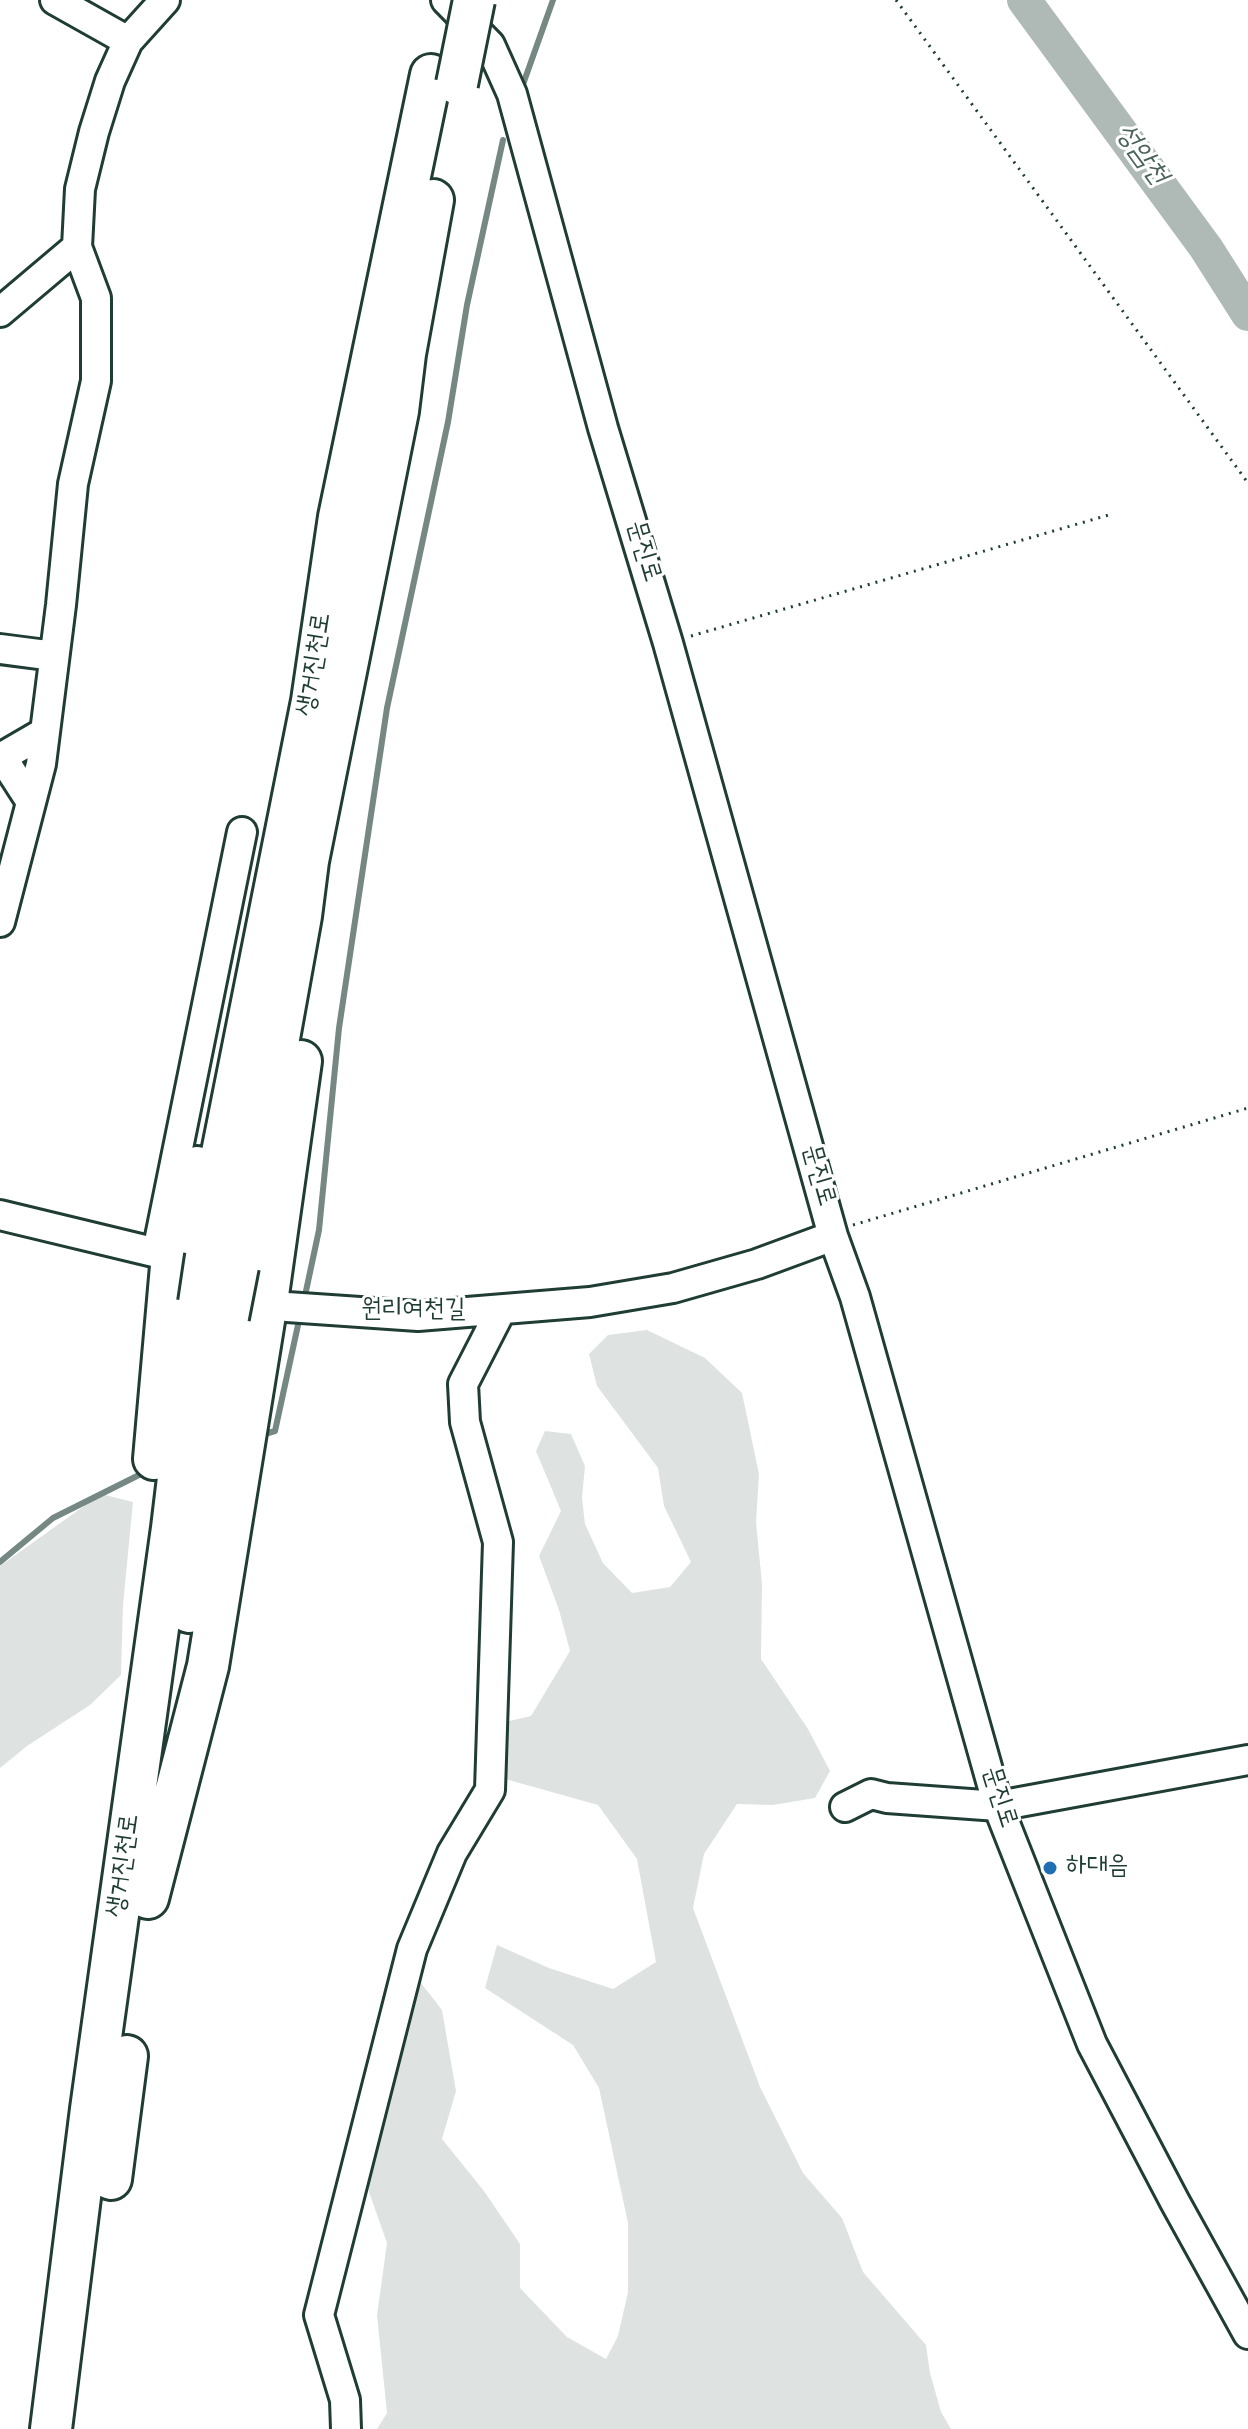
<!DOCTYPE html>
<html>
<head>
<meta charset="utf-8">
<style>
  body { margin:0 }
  canvas { display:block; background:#fff }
</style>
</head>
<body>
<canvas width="1248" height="2429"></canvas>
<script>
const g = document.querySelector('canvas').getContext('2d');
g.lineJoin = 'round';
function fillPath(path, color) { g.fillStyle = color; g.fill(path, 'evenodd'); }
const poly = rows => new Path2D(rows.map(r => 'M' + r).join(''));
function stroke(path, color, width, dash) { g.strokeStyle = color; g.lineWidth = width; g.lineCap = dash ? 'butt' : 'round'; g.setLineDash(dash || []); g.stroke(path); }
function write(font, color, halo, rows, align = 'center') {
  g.font = font + ' Dekko,"Poor Story",sans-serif'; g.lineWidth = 6; g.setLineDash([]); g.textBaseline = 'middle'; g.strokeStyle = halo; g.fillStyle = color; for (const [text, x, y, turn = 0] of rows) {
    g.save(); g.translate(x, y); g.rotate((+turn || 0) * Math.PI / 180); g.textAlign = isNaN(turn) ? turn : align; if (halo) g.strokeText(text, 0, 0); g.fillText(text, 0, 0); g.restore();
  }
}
fillPath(poly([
  [647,1330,705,1358,742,1393,759,1474,756,1522,762,1584,761,1659,808,1729,830,1771,815,1798,773,1805,737,1804,704,1854,693,1908,760,2087,803,2173,842,2218,863,2272,926,2345,930,2373,941,2412,951,2429,377,2429,387,2413,377,2315,387,2243,369,2192,363,2107,411,1970,442,2010,456,2091,442,2139,484,2191,520,2244,520,2288,567,2337,606,2359,618,2336,628,2292,628,2223,599,2088,573,2045,485,1988,497,1945,549,1968,613,1989,656,1962,637,1859,598,1805,491,1775,501,1723,531,1716,570,1651,559,1610,539,1556,561,1511,536,1451,545,1431,571,1434,585,1466,582,1498,585,1524,603,1563,632,1593,670,1587,691,1562,664,1506,658,1468,597,1386,589,1354,608,1335],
  [101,1494,133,1502,123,1605,121,1675,90,1705,27,1746,0,1768,0,1566]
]), '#dee3e2');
stroke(poly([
  [521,90,553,0],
  [306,1291,319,1230,339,1028,387,708,448,422,467,305,503,140],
  [258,1436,275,1431,298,1325],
  [0,1562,53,1518,141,1474]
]), '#758883', 6);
stroke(poly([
  [1024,0,1206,248,1248,314]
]), '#afbab7', 34);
const minor = poly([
  [55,0,128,41],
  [446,0,490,45,512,94,603,428,668,643,833,1236,855,1297,998,1806,1092,2044,1175,2202,1248,2334],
  [0,312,77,247],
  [0,649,54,656],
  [31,802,2,757,45,732],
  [0,922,41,764,61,605,73,484,96,381,96,298,77,247,80,189,94,132,110,81,128,41,165,0],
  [0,1215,174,1257,188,1266],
  [160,1237,242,832],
  [250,1297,287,1307,418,1316,590,1302,673,1288,757,1264,833,1236],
  [845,1807,871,1794,887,1798,998,1806,1248,1760],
  [346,2429,345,2400,319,2315,412,1949,452,1853,490,1790,498,1542,465,1422,463,1384,501,1310]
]);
const highway = poly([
  [206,1256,222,1153,312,701,339,517,431,75],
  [238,1266,301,916,308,861,398,411,405,354,433,200],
  [154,1459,171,1266,197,1167],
  [189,1612,228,1317],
  [148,1898,208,1666,267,1302,301,1061],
  [111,2179,127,2056],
  [51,2429,91,2109,172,1528,199,1303]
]);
stroke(minor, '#1f3d34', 34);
stroke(highway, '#1f3d34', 46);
stroke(poly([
  [896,0,1248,483],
  [691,636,1112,514],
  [853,1225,1248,1108]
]), '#1f3d34', 3, [2, 6]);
stroke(minor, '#fff', 28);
stroke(highway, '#fff', 40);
const highwayBridge = poly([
  [457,84,474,0],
  [199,1303,206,1256],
  [228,1317,238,1266]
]);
stroke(highwayBridge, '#1f3d34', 46, []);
stroke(highwayBridge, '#fff', 40);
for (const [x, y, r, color] of [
  [1050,1868,8,"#1f6fb2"]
]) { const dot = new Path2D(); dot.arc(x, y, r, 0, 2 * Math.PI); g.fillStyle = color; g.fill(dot); stroke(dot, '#fff', 3); }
write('26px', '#1f3d34', '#fff', [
  ["문진로",641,552,73],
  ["생거진천로",317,665,-81],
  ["문진로",816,1176,74],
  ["원리여천길",413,1312],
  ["문진로",997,1798,72],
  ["생거진천로",126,1866,-82]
]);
write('26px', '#1f3d34', '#fff', [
  ["하대음",1066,1868]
], 'left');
write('italic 28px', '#4a625b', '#fff', [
  ["성암천",1139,156,54]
]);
</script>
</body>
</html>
